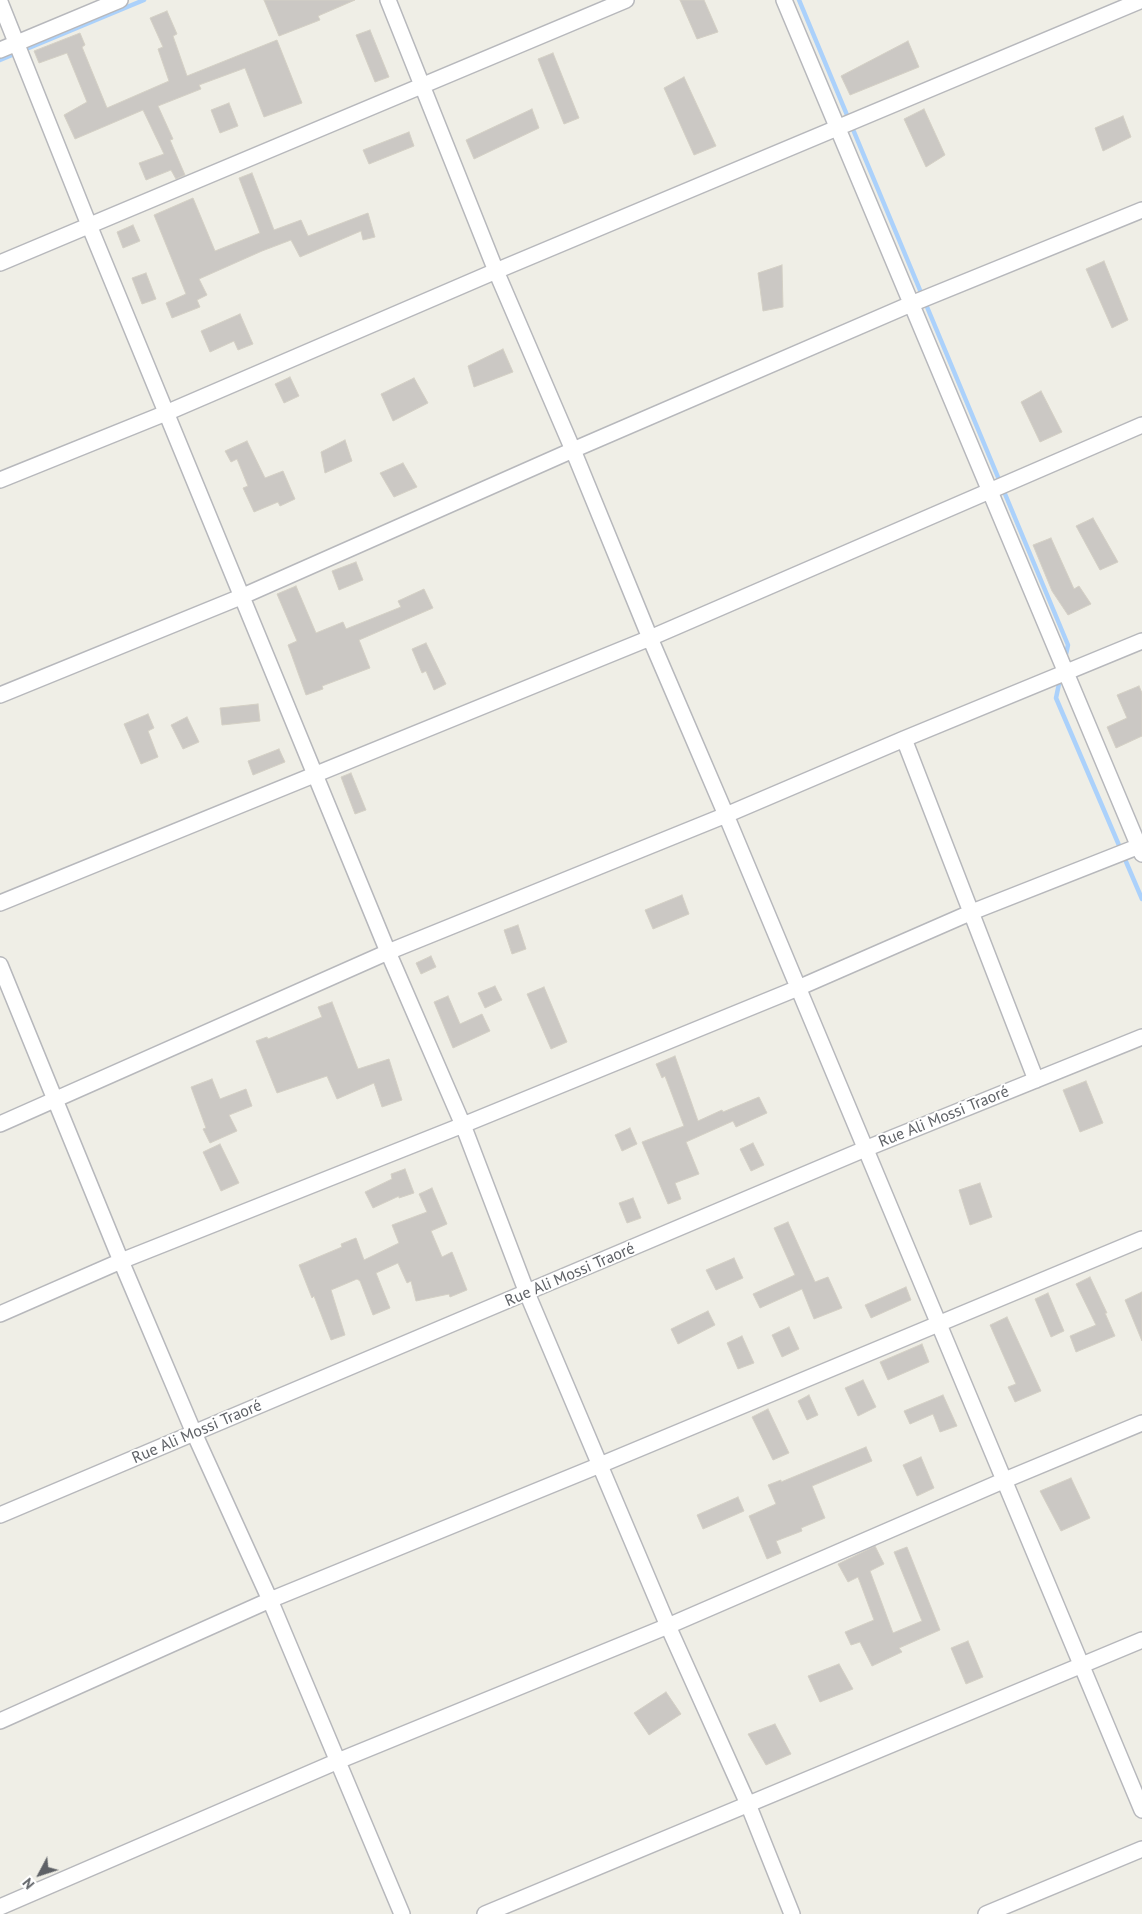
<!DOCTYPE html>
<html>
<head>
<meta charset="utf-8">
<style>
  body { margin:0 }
  #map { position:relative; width:1142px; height:1914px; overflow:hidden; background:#efeee6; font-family:"PT Sans",sans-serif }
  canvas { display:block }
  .north { position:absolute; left:15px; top:1849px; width:50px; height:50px; -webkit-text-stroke:4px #fff; paint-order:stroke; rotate:230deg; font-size:14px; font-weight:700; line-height:20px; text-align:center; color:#5e6166 }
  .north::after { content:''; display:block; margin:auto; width:18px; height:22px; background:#5e6166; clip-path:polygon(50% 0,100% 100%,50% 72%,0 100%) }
</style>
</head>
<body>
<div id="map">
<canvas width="1142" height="1914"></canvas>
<div class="north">N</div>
</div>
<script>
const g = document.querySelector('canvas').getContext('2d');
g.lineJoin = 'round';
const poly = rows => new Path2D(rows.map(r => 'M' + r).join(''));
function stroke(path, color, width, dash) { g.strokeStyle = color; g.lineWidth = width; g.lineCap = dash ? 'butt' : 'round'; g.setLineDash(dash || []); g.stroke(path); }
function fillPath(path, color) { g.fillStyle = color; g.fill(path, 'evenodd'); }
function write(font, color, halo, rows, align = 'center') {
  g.font = font + ' "PT Sans",sans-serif'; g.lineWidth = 4; g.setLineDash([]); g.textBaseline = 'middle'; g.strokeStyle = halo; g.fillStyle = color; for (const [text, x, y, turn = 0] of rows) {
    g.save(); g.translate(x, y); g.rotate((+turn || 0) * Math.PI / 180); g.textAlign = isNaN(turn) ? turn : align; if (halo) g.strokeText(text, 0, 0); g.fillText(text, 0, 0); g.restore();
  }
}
stroke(poly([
  [799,0,1068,645,1065,659],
  [0,60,144,0],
  [1060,679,1056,698,1142,899]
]), '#abd1fb', 4.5);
const building = poly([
  [264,0,355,0,318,16,320,20,279,36,264,0],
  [680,0,704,0,718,32,697,39,680,0],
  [167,11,177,34,173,36,187,76,277,40,302,103,264,117,245,68,199,85,201,89,158,106,173,139,170,140,185,175,176,179,171,170,146,180,139,163,164,154,143,110,75,139,64,115,87,102,67,53,39,63,34,51,80,33,85,45,82,47,107,108,169,81,158,49,163,47,150,18,167,11],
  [370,30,389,77,375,82,356,35,370,30],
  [908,41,919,67,850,95,841,76,908,41],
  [553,53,579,118,564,124,538,59,553,53],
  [684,77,716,146,694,155,664,88,684,77],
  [229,103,238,126,220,133,211,110,229,103],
  [532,109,539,128,474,159,466,140,532,109],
  [924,109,945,155,926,167,904,119,924,109],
  [1123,116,1131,137,1103,151,1095,128,1123,116],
  [409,132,414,146,369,164,363,150,409,132],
  [252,173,274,230,301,220,308,236,368,213,375,237,363,240,361,231,300,257,291,240,262,251,199,279,207,295,197,300,200,307,172,318,166,303,186,294,154,215,193,198,215,251,260,233,239,178,252,173],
  [133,225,140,241,123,248,117,232,133,225],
  [1104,261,1128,320,1112,328,1086,269,1104,261],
  [782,265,783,307,763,311,758,273,782,265],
  [146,273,156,299,142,304,132,278,146,273],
  [240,314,253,344,238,350,234,341,210,352,201,331,240,314],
  [503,349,513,372,474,387,468,366,503,349],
  [290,377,299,396,284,403,275,384,290,377],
  [414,378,428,403,393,421,381,394,414,378],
  [1041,391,1062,432,1040,442,1021,402,1041,391],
  [345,440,352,461,325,473,321,452,345,440],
  [247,441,265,478,283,471,295,499,280,506,278,502,254,512,243,488,248,486,237,459,231,462,225,451,247,441],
  [403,463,417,487,394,497,380,473,403,463],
  [1093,518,1118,562,1100,570,1076,526,1093,518],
  [1051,538,1074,589,1079,586,1091,604,1068,615,1052,591,1033,545,1051,538],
  [356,562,363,580,339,590,332,571,356,562],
  [296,586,316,633,343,622,346,629,401,607,398,601,424,589,433,608,359,640,370,668,322,686,323,689,306,695,288,645,297,641,277,594,296,586],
  [426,643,446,684,434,690,426,671,422,673,412,649,426,643],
  [1139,686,1142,693,1142,736,1116,748,1107,727,1127,718,1117,695,1139,686],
  [258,704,260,721,222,725,220,708,258,704],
  [148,714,154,728,148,731,158,757,141,764,124,724,148,714],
  [187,717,199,742,183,749,171,725,187,717],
  [279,749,285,762,253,775,248,761,279,749],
  [351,773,366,810,355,814,341,777,351,773],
  [682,895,689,914,653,929,645,910,682,895],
  [518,925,526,949,512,954,504,930,518,925],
  [431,956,436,967,421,974,416,963,431,956],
  [495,986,502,1000,485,1008,478,993,495,986],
  [544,987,567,1042,551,1049,527,994,544,987],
  [448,996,460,1024,482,1014,490,1031,453,1048,434,1002,448,996],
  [332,1002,358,1069,389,1059,402,1100,382,1107,374,1083,337,1099,327,1076,277,1093,256,1041,267,1037,268,1039,322,1017,318,1007,332,1002],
  [675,1056,698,1121,722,1110,723,1112,759,1097,767,1113,736,1127,733,1121,686,1142,699,1174,675,1183,681,1199,668,1204,642,1142,684,1126,665,1076,662,1078,656,1064,675,1056],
  [212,1079,220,1099,246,1089,252,1106,229,1115,237,1131,210,1143,203,1129,206,1128,191,1087,212,1079],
  [1086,1081,1103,1123,1080,1132,1063,1090,1086,1081],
  [630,1128,637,1144,622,1151,615,1135,630,1128],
  [753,1143,764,1165,751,1171,740,1149,753,1143],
  [220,1144,239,1183,221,1191,203,1152,220,1144],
  [405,1169,414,1193,399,1198,399,1196,373,1208,365,1192,392,1179,391,1174,405,1169],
  [980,1183,992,1217,970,1225,959,1190,980,1183],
  [432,1188,447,1224,431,1231,442,1257,452,1252,467,1290,450,1297,449,1294,416,1301,411,1281,407,1283,398,1263,376,1273,390,1308,373,1315,360,1281,357,1279,331,1290,345,1335,331,1340,314,1296,312,1298,299,1265,342,1247,341,1244,356,1238,364,1260,399,1243,392,1225,427,1212,419,1194,432,1188],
  [633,1198,641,1218,627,1223,619,1203,633,1198],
  [788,1222,815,1282,828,1277,842,1308,814,1319,802,1289,760,1308,753,1294,795,1275,774,1228,788,1222],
  [734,1258,743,1278,716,1290,706,1270,734,1258],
  [1090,1277,1107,1313,1105,1313,1115,1336,1076,1352,1070,1336,1096,1325,1076,1284,1090,1277],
  [906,1287,911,1300,871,1318,865,1305,906,1287],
  [1142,1292,1142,1341,1125,1300,1142,1292],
  [1048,1293,1064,1331,1051,1337,1035,1299,1048,1293],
  [708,1311,715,1325,678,1344,671,1329,708,1311],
  [1007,1317,1041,1391,1015,1402,1008,1387,1016,1384,990,1325,1007,1317],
  [789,1327,799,1349,782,1357,772,1335,789,1327],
  [742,1336,754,1363,738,1369,727,1343,742,1336],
  [922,1344,929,1362,888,1380,880,1362,922,1344],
  [863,1380,876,1407,858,1416,845,1388,863,1380],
  [809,1395,818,1415,807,1420,798,1401,809,1395],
  [943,1395,957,1426,940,1432,933,1414,910,1424,904,1411,943,1395],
  [768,1409,789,1453,773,1460,752,1417,768,1409],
  [866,1447,872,1461,812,1486,825,1518,801,1528,802,1531,776,1541,781,1553,767,1559,749,1516,776,1504,768,1485,781,1480,781,1482,866,1447],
  [921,1457,934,1488,917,1496,903,1465,921,1457],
  [1071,1478,1090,1518,1061,1531,1040,1491,1071,1478],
  [738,1497,744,1511,703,1529,697,1515,738,1497],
  [875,1546,884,1564,870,1571,893,1633,922,1621,894,1552,907,1547,940,1630,899,1648,902,1652,872,1666,860,1642,851,1645,845,1632,874,1620,858,1577,848,1582,838,1564,875,1546],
  [968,1641,983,1677,966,1684,951,1648,968,1641],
  [839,1664,853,1689,820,1702,808,1676,839,1664],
  [666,1692,681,1714,649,1735,634,1713,666,1692],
  [775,1724,791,1754,766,1765,748,1734,775,1724]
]);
fillPath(building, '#cbc8c4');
stroke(building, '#d4d0c5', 1);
const minor = poly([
  [388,0,496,271,573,450,650,638,726,815,1142,1810],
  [784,0,1142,854],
  [0,2,89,225,388,952,463,1125,527,1293,668,1626,748,1804,792,1914],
  [0,50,120,0],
  [0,263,626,0],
  [0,480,166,413,496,271,1142,0],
  [0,695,243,596,573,450,911,304,1142,210],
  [904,739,1036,1080],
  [0,903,650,638,1142,425],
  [0,965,121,1261,194,1433,270,1600,402,1914],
  [0,1124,388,952,726,815,904,739,1142,641],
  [0,1314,121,1261,463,1125,798,988,972,912,1142,845],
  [0,1515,865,1149,1142,1037],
  [0,1721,270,1600,600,1465,1142,1239],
  [0,1907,338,1761,668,1626,1005,1480,1142,1423],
  [485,1914,1142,1640],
  [986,1914,1142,1849]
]);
stroke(minor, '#b7b8bc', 18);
stroke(minor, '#fff', 15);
write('16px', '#5e6166', '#fff', [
  ["Rue Ali Mossi Traoré",944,1117,-22],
  ["Rue Ali Mossi Traoré",570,1275,-23],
  ["Rue Ali Mossi Traoré",197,1432,-23]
]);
</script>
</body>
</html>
